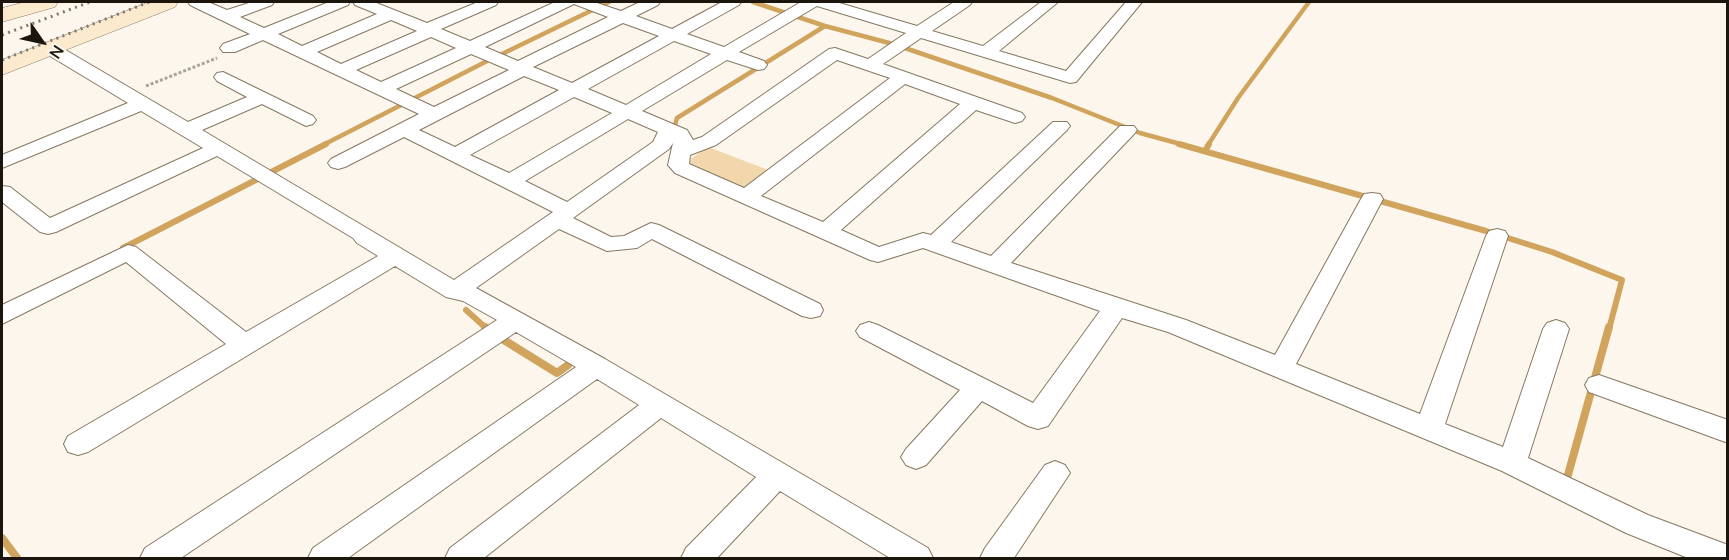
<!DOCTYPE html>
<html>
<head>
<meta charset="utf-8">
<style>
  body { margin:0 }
  #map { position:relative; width:1729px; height:560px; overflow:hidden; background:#fdf6ed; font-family:Mulish,sans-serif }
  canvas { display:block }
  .frame { position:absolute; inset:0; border:3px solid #1b150d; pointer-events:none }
  .north { position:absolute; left:12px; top:12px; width:60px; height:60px; -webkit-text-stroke:4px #fdf6ed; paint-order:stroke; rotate:124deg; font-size:16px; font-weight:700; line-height:24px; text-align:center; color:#1b150d }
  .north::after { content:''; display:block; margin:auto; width:21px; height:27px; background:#1b150d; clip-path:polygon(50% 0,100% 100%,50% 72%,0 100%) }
</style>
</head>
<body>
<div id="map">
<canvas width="1729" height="560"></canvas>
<div class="frame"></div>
<div class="north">N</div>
</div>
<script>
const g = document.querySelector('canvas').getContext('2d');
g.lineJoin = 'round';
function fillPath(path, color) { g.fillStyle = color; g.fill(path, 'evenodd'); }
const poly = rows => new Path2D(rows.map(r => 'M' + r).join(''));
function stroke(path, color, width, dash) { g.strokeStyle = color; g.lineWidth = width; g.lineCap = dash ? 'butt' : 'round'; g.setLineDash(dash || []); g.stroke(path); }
fillPath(poly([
  [708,147,771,171,752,185,742,187,691,166,689,160]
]), '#f2d7ac');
stroke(poly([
  [753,2,825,26,893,44,1052,98,1140,133,1184,145],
  [502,54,609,2],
  [675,125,677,118,825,26],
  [323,145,491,59],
  [1208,145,1238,98,1309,2]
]), '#d0a45d', 4.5);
stroke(poly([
  [1179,144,1486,231,1552,252,1622,280,1609,329],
  [1205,151,1209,144],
  [123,248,326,144],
  [466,310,487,329]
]), '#d0a45d', 6);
stroke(poly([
  [485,327,491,332],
  [499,337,557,373,568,365],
  [1566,482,1609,327],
  [2,538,17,558]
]), '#d0a45d', 8);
const street = poly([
  [188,2,208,2,227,10,252,2,274,2,272,5,240,17,264,28,329,2,350,2,348,5,278,34,302,46,377,14,355,5,353,2,374,2,427,23,478,2,498,2,496,5,441,29,470,41,555,2,594,2,621,11,640,2,660,2,658,5,636,16,672,29,722,2,741,2,739,5,687,34,724,47,801,2,836,2,917,26,954,2,972,2,970,5,932,31,983,46,1041,2,1058,2,999,51,1066,71,1126,2,1142,2,1076,82,1070,83,921,38,883,64,1022,113,1025,117,1022,121,1015,123,976,110,841,230,879,247,923,233,931,235,1053,122,1067,122,1070,126,1067,130,951,242,991,256,1120,126,1134,126,1137,130,1134,134,1011,263,1186,320,1275,355,1361,199,1364,194,1372,193,1380,194,1383,199,1296,364,1420,414,1486,236,1489,231,1497,229,1505,231,1508,236,1445,424,1503,447,1543,329,1547,323,1556,320,1565,323,1569,329,1528,458,1648,515,1728,545,1728,558,1688,558,1626,533,1502,471,1168,332,1122,318,1048,426,1038,429,1028,426,982,401,926,465,916,469,906,465,901,457,906,449,960,390,860,337,856,331,860,325,869,322,878,325,1033,403,1100,311,923,248,878,262,870,260,675,173,668,165,673,143,669,149,573,218,611,237,624,236,651,223,659,225,820,304,823,310,820,316,811,318,802,316,652,239,637,248,607,251,559,229,476,288,605,359,928,548,933,558,890,558,780,491,717,558,681,558,686,548,756,477,661,418,484,558,445,558,450,548,639,405,597,379,348,558,308,558,313,548,576,367,516,332,181,558,140,558,145,548,497,320,463,301,446,297,395,266,88,452,78,455,68,452,64,444,68,436,226,344,126,262,2,324,2,305,128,245,136,247,246,332,378,256,357,243,353,238,217,156,56,232,48,234,40,232,2,202,2,186,10,187,50,218,203,148,141,111,2,168,2,155,128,103,45,53,42,49,45,45,57,45,188,122,247,97,217,81,214,77,217,73,223,72,313,116,316,120,313,124,306,126,262,104,202,130,454,280,553,212,404,137,345,167,338,169,331,167,328,163,331,159,419,114,263,40,235,52,223,52,220,48,223,44,250,34,190,5,188,2],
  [574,4,608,17,518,61,485,47,574,4],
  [817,6,906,33,868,59,835,48,829,49,702,137,693,140,687,130,642,111,727,60,758,70,764,69,767,65,764,61,739,52,817,6],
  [391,20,417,31,341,64,317,52,391,20],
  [623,23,659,36,572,83,533,67,623,23],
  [431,37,456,48,381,82,356,70,431,37],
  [674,41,711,54,626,105,588,89,674,41],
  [471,54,509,70,434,107,396,89,471,54],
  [837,60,890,78,744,188,689,164,690,155,716,145,837,60],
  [524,76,559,90,455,147,419,130,524,76],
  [905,84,960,104,823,222,761,196,905,84],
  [574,97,612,113,509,173,470,155,574,97],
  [628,119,658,132,653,142,567,202,525,181,628,119],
  [1599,375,1728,420,1728,443,1589,392,1585,385,1589,378,1599,375],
  [1055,461,1065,465,1070,473,1014,558,980,558,985,548,1045,465,1055,461]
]);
const secondary = poly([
  [25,2,58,2,55,7,2,22,2,8,25,2],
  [149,2,178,2,175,7,2,75,2,60,149,2]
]);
stroke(street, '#867862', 2);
stroke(secondary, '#867862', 1);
stroke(poly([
  [146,86,217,58]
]), '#aba49c', 3, [3, 2]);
fillPath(street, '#fff');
fillPath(secondary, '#fbeacd');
stroke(poly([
  [2,35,90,2],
  [2,60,149,2]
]), '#7e786f', 3, [2, 4.5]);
</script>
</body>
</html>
